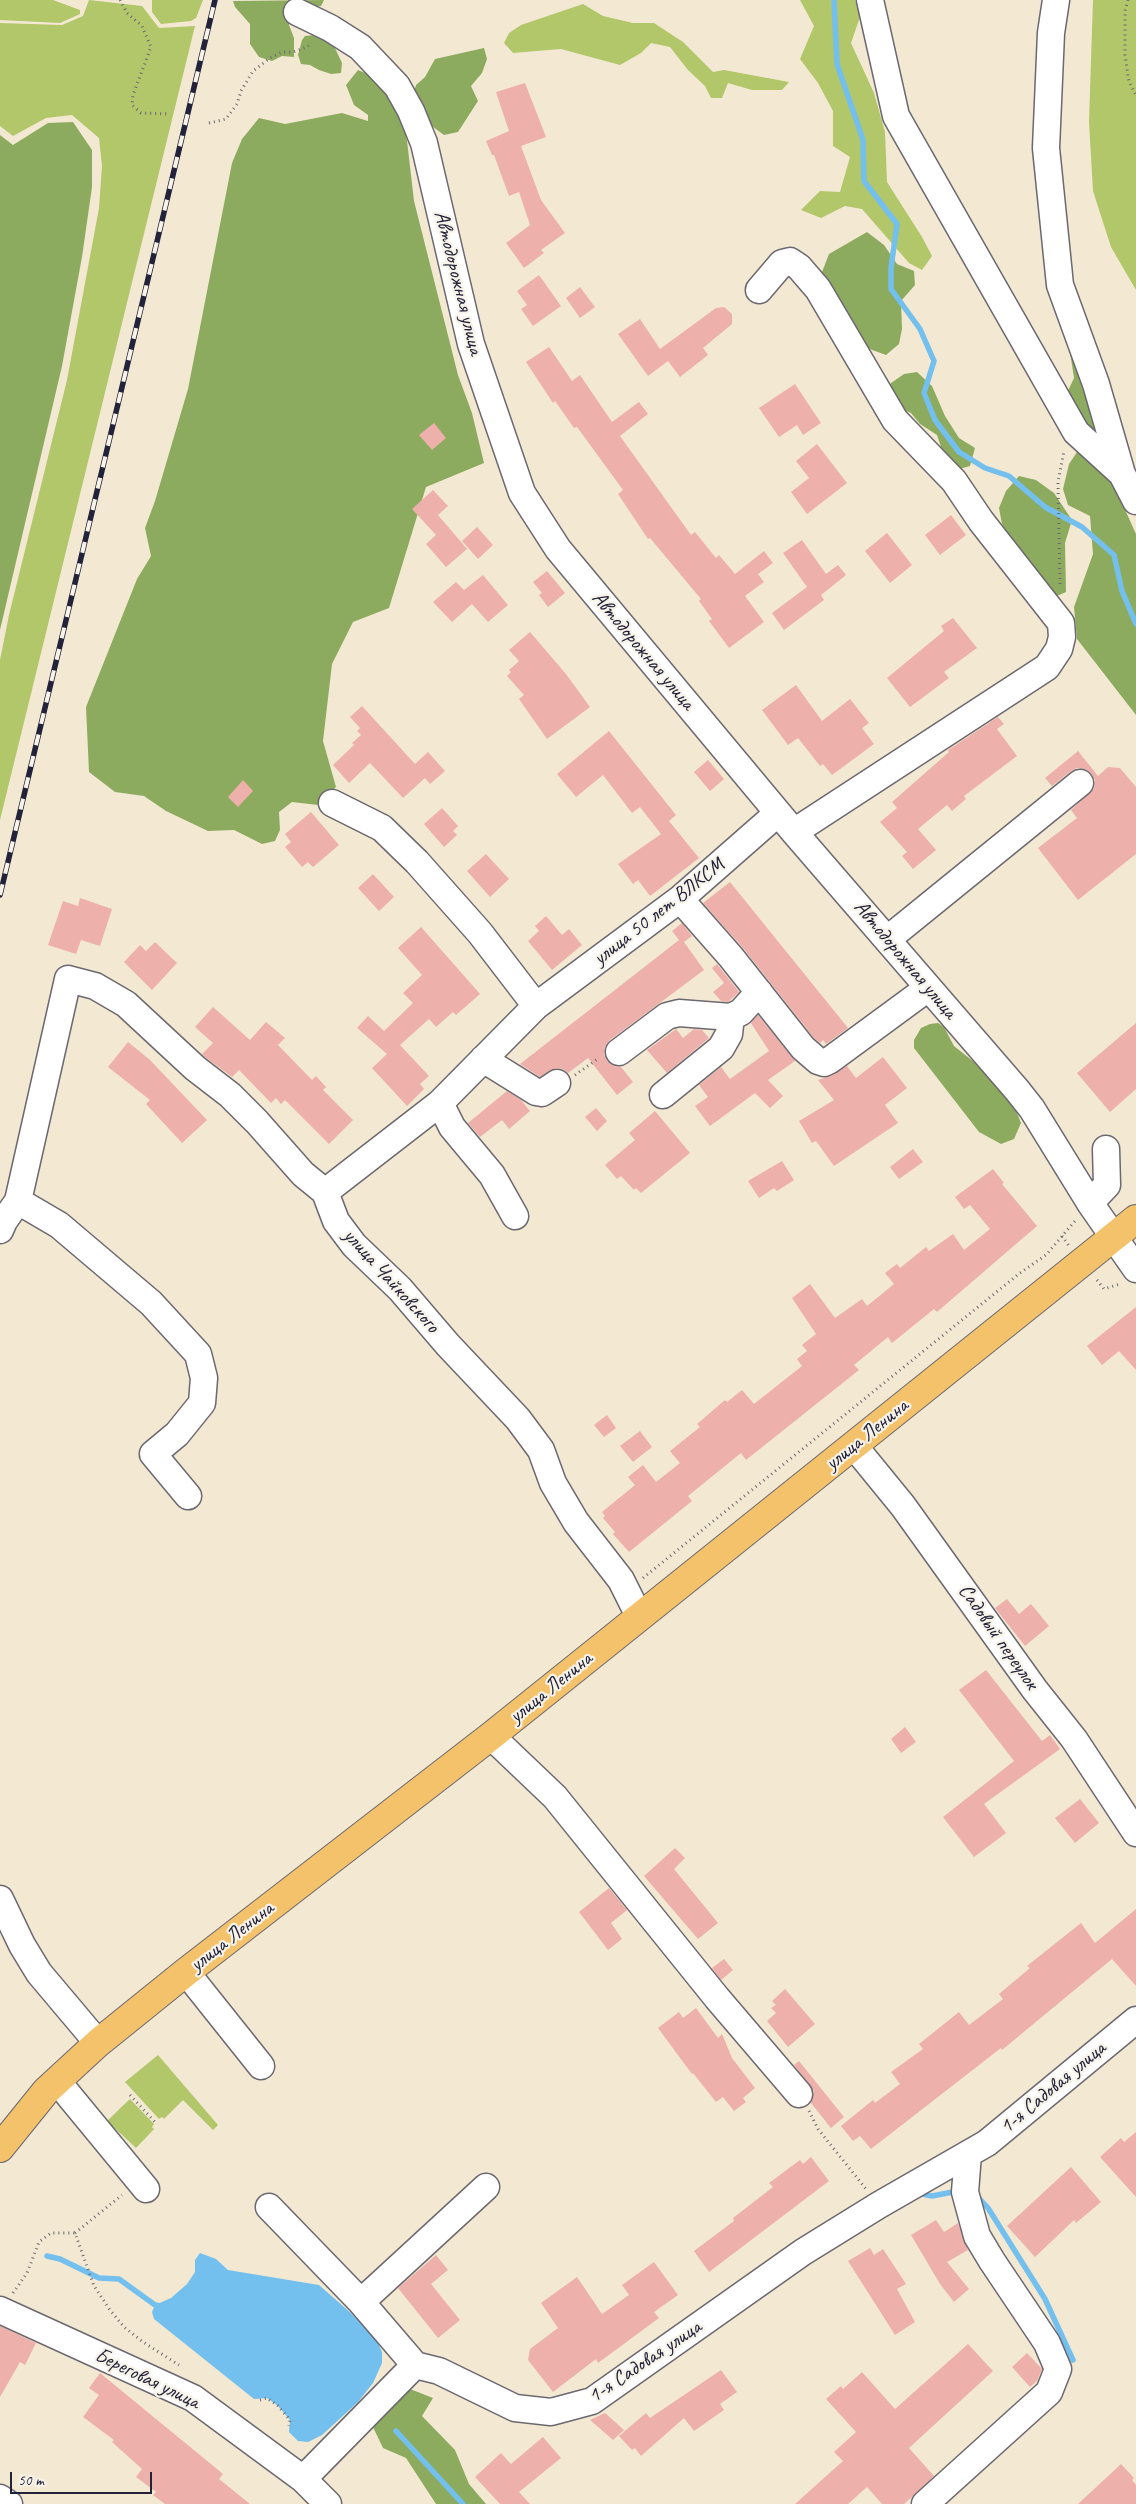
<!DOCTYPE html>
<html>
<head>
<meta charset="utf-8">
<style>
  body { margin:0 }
  #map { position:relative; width:1136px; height:2504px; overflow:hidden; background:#f3e9d3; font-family:Caveat,sans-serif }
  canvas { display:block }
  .scale { position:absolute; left:10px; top:2472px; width:142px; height:22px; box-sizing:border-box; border:2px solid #22223b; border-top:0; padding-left:6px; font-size:15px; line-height:18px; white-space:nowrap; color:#22223b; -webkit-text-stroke:4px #f7f3e8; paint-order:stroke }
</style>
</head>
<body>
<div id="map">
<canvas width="1136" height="2504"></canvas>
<div class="scale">50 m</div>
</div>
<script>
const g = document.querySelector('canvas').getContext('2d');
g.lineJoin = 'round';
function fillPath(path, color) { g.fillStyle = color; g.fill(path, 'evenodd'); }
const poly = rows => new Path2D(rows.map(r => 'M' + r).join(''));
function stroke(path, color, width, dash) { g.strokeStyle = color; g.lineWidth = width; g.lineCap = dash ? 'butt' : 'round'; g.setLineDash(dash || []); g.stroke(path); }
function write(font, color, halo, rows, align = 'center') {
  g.font = font + ' Caveat,sans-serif'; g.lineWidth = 4.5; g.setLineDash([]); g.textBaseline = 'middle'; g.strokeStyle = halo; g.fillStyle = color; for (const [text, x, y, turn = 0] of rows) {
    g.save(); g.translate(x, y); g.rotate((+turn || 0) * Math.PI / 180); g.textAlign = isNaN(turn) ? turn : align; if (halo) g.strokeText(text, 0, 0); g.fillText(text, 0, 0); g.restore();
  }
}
fillPath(poly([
  [0,0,53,0,80,10,80,14,60,23,0,20],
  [89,0,142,6,159,28,195,26,0,820,0,660,9,615,67,380,99,208,102,166,99,138,72,115,46,118,13,136,0,126,0,23,62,25,83,16],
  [152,0,203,0,196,18,191,21,161,24,152,12],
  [800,0,855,0,860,17,851,43,874,93,885,132,887,182,922,237,932,256,922,270,909,263,862,209,845,206,821,218,801,210,820,191,840,192,850,157,833,146,833,111,818,83,800,59,814,26],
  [1093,0,1136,0,1136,290,1111,247,1093,191,1089,122],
  [583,4,603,16,633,23,654,23,683,42,713,72,724,70,789,82,782,90,752,90,728,83,722,98,711,98,705,86,688,70,670,47,651,43,641,53,620,65,561,49,513,53,504,43,509,33,521,25],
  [158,2055,218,2125,213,2130,183,2100,164,2119,162,2117,159,2119,125,2082],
  [130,2099,154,2124,152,2127,154,2129,136,2148,107,2121]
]), '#b2c66a');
fillPath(poly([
  [324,0,321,6,288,12,289,25,294,38,294,57,282,56,272,61,259,57,250,44,250,24,235,7,233,1],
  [315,35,326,37,335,48,342,63,341,73,331,74,319,70,310,65,301,64,298,55,302,40,305,36],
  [484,48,487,59,482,73,471,86,478,101,458,132,444,135,425,121,414,92,416,85,425,77,435,59],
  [358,70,382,80,399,107,406,132,414,201,458,375,472,413,484,463,426,487,389,608,353,622,332,664,323,741,336,787,318,805,292,802,279,812,280,830,275,841,262,844,234,830,208,831,166,811,144,796,115,792,89,772,86,707,137,579,151,556,145,528,155,501,188,389,232,163,242,139,259,118,285,124,342,113,368,121,368,115,354,105,346,85],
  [73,122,92,150,92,187,82,257,62,366,0,630,0,135,13,145,48,123],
  [867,232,884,245,897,264,914,271,915,285,901,301,902,329,899,344,886,355,853,343,837,300,822,272,829,254],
  [1070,352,1075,352,1096,425,1092,433,1066,395,1074,378],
  [917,372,932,386,945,416,959,438,975,448,970,466,956,470,943,453,937,435,920,424,911,413,896,407,886,391,891,383,904,374],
  [1079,449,1109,474,1136,534,1136,715,1077,639,1074,607,1093,554,1090,516,1068,505,1063,489,1069,464],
  [1019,476,1036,480,1054,493,1072,520,1065,543,1066,592,1050,599,1002,524,999,508,1006,491],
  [938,1023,944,1027,954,1046,974,1062,1015,1108,1021,1123,1014,1139,1001,1144,979,1132,914,1048,914,1040,921,1028,930,1024],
  [405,2387,433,2398,422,2416,455,2450,469,2484,486,2504,436,2504,406,2458,383,2448,372,2425]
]), '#8dab5e');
fillPath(poly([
  [200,2253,216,2259,228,2270,319,2285,351,2313,377,2341,382,2352,382,2363,373,2383,358,2402,322,2435,308,2442,298,2441,289,2432,290,2420,278,2406,267,2398,254,2399,154,2319,152,2312,155,2305,171,2298,187,2284,195,2272,195,2260]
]), '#73bfed');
stroke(poly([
  [834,0,837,64,863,140,864,181,897,224,891,268,891,289,920,329,934,361,924,393,935,420,959,452,985,468,1009,476,1045,507,1082,527,1114,555,1122,591,1136,624],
  [918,2193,932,2196,958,2191],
  [976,2195,988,2208,1045,2299,1073,2360],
  [47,2256,60,2259,99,2278,119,2279,155,2305,161,2306],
  [396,2431,463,2504]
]), '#73bfed', 5.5);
fillPath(poly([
  [525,83,546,137,521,146,541,200,565,233,541,250,544,253,524,268,506,243,530,225,519,192,509,196,494,155,492,155,486,141,509,131,496,92],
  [539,275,561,306,533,326,521,309,527,305,517,291],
  [580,287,595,307,580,318,566,298],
  [724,307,732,314,732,324,703,348,708,355,680,377,668,361,648,376,618,334,640,319,660,349,716,308],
  [549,347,572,381,580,375,612,422,639,402,648,414,620,436,691,535,695,532,716,558,719,555,735,574,764,551,773,563,758,574,764,582,745,596,764,622,729,648,709,621,712,619,699,601,701,599,650,538,648,539,618,494,623,490,577,427,574,428,555,401,553,403,526,362],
  [795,384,821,423,803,435,797,425,779,437,759,408],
  [434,423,446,438,432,450,419,435],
  [817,444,847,483,807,514,791,492,809,478,796,461],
  [433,490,448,506,438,515,467,549,446,567,426,544,436,535,412,509],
  [951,515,966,535,940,555,925,535],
  [477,527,493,545,478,559,462,541],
  [887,533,912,565,890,583,865,551],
  [802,540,826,574,838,565,846,575,821,595,824,600,784,630,772,613,807,587,783,553],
  [547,571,565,593,548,607,539,595,542,593,533,582],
  [483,575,508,605,488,622,472,604,452,622,433,602,456,582,464,590],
  [953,618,977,648,944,672,949,678,910,707,887,678,944,631,941,626],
  [530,632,566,674,590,707,547,739,519,699,524,695,507,676,511,672,509,670,519,661,509,650],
  [796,685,822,721,850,699,869,723,862,728,874,744,832,775,823,764,820,766,798,738,788,745,762,710],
  [362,706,415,764,428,752,445,771,430,784,425,778,403,798,370,763,349,783,333,765,354,745,352,743,361,735,357,731,360,728,350,717],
  [998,717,1004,724,997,729,1017,756,964,796,966,799,952,811,947,805,918,829,936,850,913,869,902,856,907,852,880,822,897,808,892,802,949,752,948,750],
  [609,731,676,815,669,821,699,858,650,896,638,880,633,884,618,864,661,834,640,807,632,813,603,775,576,797,557,774],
  [1078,751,1098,776,1108,767,1120,768,1136,787,1136,854,1078,900,1038,848,1077,818,1071,810,1094,789,1095,780,1091,773,1085,769,1077,768,1071,771,1052,786,1045,778],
  [708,760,724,779,710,791,694,772],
  [243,780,253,791,238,807,228,797],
  [442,808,458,826,453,831,457,835,444,847,424,824],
  [311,812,339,845,313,867,308,862,302,867,285,847,291,842,285,834],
  [486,854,509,879,490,897,467,871],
  [373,874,394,897,379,911,358,888],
  [730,882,848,1028,826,1044,823,1040,820,1043,814,1038,743,948,703,903],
  [80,898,112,909,100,946,81,940,76,954,48,945,63,901,78,906],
  [546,916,562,935,569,929,582,945,552,970,528,941,539,931,535,926],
  [682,923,692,936,684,942,704,970,610,1040,605,1047,604,1054,607,1061,614,1066,621,1067,633,1082,617,1095,588,1058,568,1073,563,1069,556,1068,540,1077,520,1064,679,940,672,931],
  [421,927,480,994,456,1015,453,1012,436,1027,429,1019,400,1045,429,1076,420,1084,424,1089,407,1106,372,1068,387,1054,357,1028,368,1016,384,1031,413,1003,403,993,422,975,398,948],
  [155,942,177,963,152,990,124,962,140,945,146,951],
  [717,964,739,992,728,1002,721,1001,713,992,724,983,712,968],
  [213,1007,250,1040,266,1022,285,1038,278,1045,312,1080,316,1076,326,1087,323,1090,353,1120,329,1144,285,1100,281,1104,276,1098,271,1103,239,1070,232,1077,205,1057,202,1054,213,1043,195,1027],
  [758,1015,795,1061,768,1080,783,1096,770,1108,755,1093,710,1126,695,1106,708,1097,699,1085,721,1067,730,1079,769,1051,751,1023],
  [1136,1023,1136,1089,1110,1112,1077,1073],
  [676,1029,683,1038,694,1029,702,1030,709,1038,667,1073,647,1050],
  [128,1042,150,1060,207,1120,182,1143,146,1104,150,1100,108,1067],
  [883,1057,907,1088,885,1105,898,1123,834,1166,816,1141,812,1143,799,1121,834,1100,818,1080,831,1076,847,1066,856,1078],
  [507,1091,521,1100,530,1111,509,1129,502,1120,480,1137,468,1123],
  [596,1108,607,1121,597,1131,585,1117],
  [655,1111,690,1153,641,1193,636,1188,634,1190,621,1176,617,1179,605,1165,635,1140,629,1133],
  [913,1149,923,1162,899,1179,890,1167],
  [782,1161,794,1180,777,1191,774,1188,759,1198,748,1181],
  [993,1169,1004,1183,1002,1184,1037,1226,937,1312,934,1309,892,1343,888,1337,854,1365,859,1370,746,1460,741,1453,688,1496,692,1501,629,1552,613,1534,615,1532,603,1518,605,1516,602,1512,635,1485,628,1477,643,1465,656,1482,680,1463,670,1451,700,1427,697,1424,725,1400,727,1402,742,1390,754,1404,802,1366,797,1359,807,1351,802,1345,816,1334,792,1298,810,1284,835,1318,862,1299,867,1306,894,1284,885,1273,897,1264,900,1268,926,1247,929,1251,953,1234,964,1250,990,1229,970,1205,964,1209,955,1197],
  [1136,1307,1136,1370,1119,1351,1102,1365,1087,1346],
  [607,1415,616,1428,604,1437,594,1425],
  [640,1431,652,1447,633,1462,620,1446],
  [1007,1599,1019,1614,1031,1604,1049,1626,1025,1646,995,1608],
  [986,1670,1042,1741,1050,1735,1060,1749,984,1804,1006,1833,974,1857,943,1817,1014,1761,959,1690],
  [905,1727,916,1742,901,1753,891,1739],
  [1080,1799,1099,1823,1075,1843,1055,1818],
  [675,1848,685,1858,674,1869,718,1923,698,1939,644,1876],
  [609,1888,627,1910,611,1923,622,1939,608,1950,579,1912],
  [1136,1909,1136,1986,1112,1959,1002,2050,1001,2048,871,2149,860,2136,853,2141,841,2126,873,2100,875,2103,900,2084,891,2072,923,2049,919,2044,959,2012,969,2025,1003,1999,999,1994,1030,1968,1027,1966,1081,1923,1095,1943],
  [724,1959,733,1970,721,1980,712,1968],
  [785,1989,815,2024,788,2047,767,2021,776,2013,771,2008,776,2005,772,2001],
  [696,2008,718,2038,722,2034,732,2058,755,2088,743,2098,746,2102,734,2111,723,2097,716,2102,693,2073,692,2074,658,2028,679,2012,683,2018],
  [799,2061,844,2117,831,2128,811,2103,814,2091,794,2065],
  [1136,2132,1136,2197,1100,2157,1121,2138,1124,2142],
  [811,2157,829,2181,709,2272,694,2251,734,2221,733,2218,773,2187,769,2183,800,2160,803,2164],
  [1071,2167,1101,2202,1076,2223,1074,2220,1035,2257,1007,2226],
  [936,2220,944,2232,958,2223,968,2250,947,2262,969,2289,954,2302,940,2284,911,2235],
  [870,2248,874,2255,883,2249,906,2284,897,2289,915,2322,895,2335,848,2261],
  [436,2255,448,2270,431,2284,460,2320,438,2338,398,2288],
  [654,2262,678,2295,654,2312,659,2318,598,2363,596,2359,553,2392,528,2360,530,2349,558,2328,541,2303,577,2277,602,2314,629,2295,622,2285],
  [0,2326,36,2343,25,2365,20,2362,0,2397],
  [968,2344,993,2371,909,2448,934,2476,913,2496,904,2504,882,2504,867,2487,848,2504,795,2504,843,2461,834,2452,856,2432,826,2399,841,2386,843,2389,862,2372,895,2409],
  [1027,2353,1042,2369,1037,2381,1030,2387,1012,2367],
  [721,2370,737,2392,720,2404,724,2410,694,2431,684,2418,641,2456,635,2448,632,2450,619,2436,646,2413,650,2418],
  [100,2373,223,2474,219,2479,250,2504,165,2504,153,2495,156,2492,136,2477,142,2469,112,2442,114,2440,83,2417,99,2395,89,2388],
  [605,2413,624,2430,613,2440,590,2420],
  [543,2437,561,2458,519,2492,530,2504,500,2504,475,2477,501,2453,511,2464],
  [1121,2464,1134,2478,1132,2480,1136,2485,1136,2504,1078,2504]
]), '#edb0aa');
const minor = poly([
  [870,0,896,116,1076,432,1122,474,1136,501],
  [1056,0,1051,33,1046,148,1060,285,1096,384,1122,474],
  [297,12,330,28,360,47,397,86,411,111,424,143,471,344,522,493,558,549,794,832,1017,1090,1032,1109,1090,1203,1136,1269],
  [759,290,782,263,790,261,799,267,818,289,895,420,954,481,981,521,1061,623,1062,637,1059,649,1047,667,794,832],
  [332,803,382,828,417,862,480,933,536,1006],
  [680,899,731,957,803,1048,818,1061,824,1063,830,1060,928,988],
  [889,938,1080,783],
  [619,1052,667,1016,679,1013,731,1017,741,1012,759,992],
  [483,1059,536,1092,542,1093,557,1083],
  [663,1095,721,1048,729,1034,731,1017],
  [440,1103,452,1127,492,1175,515,1216],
  [325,1192,440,1103,536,1006,680,899,778,813],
  [18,1201,59,1225,151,1303,198,1354,204,1378,202,1403,177,1434,153,1454,188,1496],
  [1090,1203,1107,1185,1106,1149],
  [0,1230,4,1221,18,1201,68,979,95,986,126,1004,195,1068,230,1095,257,1122,303,1174,325,1192,336,1221,354,1245,400,1289,448,1345,518,1419,541,1450,553,1483,576,1522,621,1580,639,1616],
  [854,1446,903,1506,1035,1690,1074,1739,1136,1833],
  [491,1736,555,1797,717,1998,799,2094],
  [0,1899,22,1945,39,1973,98,2043],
  [186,1972,261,2066],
  [57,2081,146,2189],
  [269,2207,361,2302,415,2365],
  [361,2302,486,2187],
  [0,2310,193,2398,303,2479,328,2504],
  [303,2479,415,2365,439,2371,515,2408,551,2412,592,2401,803,2252,879,2205,987,2143,1136,2020],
  [0,2498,9,2504],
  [925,2504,1049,2392,1058,2369,1047,2343,992,2261,977,2236,965,2192,968,2154]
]);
const major = poly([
  [0,2148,46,2091,98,2043,186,1972,491,1736,1136,1219]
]);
stroke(minor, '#6b6870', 29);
stroke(major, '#6b6870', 30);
stroke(poly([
  [120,0,127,13,142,26,151,47,133,95,132,105,141,113,170,114],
  [1128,0,1125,11,1125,55,1129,82,1136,95],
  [209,123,226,119,237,104,241,91,253,71,270,58,282,52,293,52,307,47,312,43],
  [1060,584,1058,482,1064,451],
  [575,1075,599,1058],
  [1062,1236,1069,1246],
  [1097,1280,1104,1289,1120,1284],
  [643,1578,1020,1273,1046,1255,1075,1221],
  [130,2095,155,2122],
  [809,2111,818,2129,866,2189],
  [75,2233,122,2195],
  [13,2293,27,2273,39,2242,51,2233,75,2233,94,2286,110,2310,124,2327,143,2342,179,2365],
  [260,2400,267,2398,278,2406,290,2420,289,2426]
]), '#6b6870', 3, [1, 4]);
stroke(minor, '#fff', 26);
stroke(major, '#f3c26a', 28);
const rail = poly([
  [0,895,215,0]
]);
stroke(rail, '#22223b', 5.5);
stroke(rail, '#f7f3e8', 4, [11]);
write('21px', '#22223b', '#f7f3e8', [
  ["Автодорожная улица",458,283,76],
  ["Автодорожная улица",643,651,50],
  ["улица 50 лет ВЛКСМ",659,912,-38],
  ["Автодорожная улица",905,960,50],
  ["улица Чайковского",391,1281,48],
  ["улица Ленина",867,1435,-39],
  ["Садовый переулок",998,1637,55],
  ["улица Ленина",551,1688,-39],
  ["улица Ленина",232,1937,-38],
  ["1-я Садовая улица",1053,2088,-40],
  ["1-я Садовая улица",645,2362,-34],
  ["Береговая улица",147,2379,26]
]);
</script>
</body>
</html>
